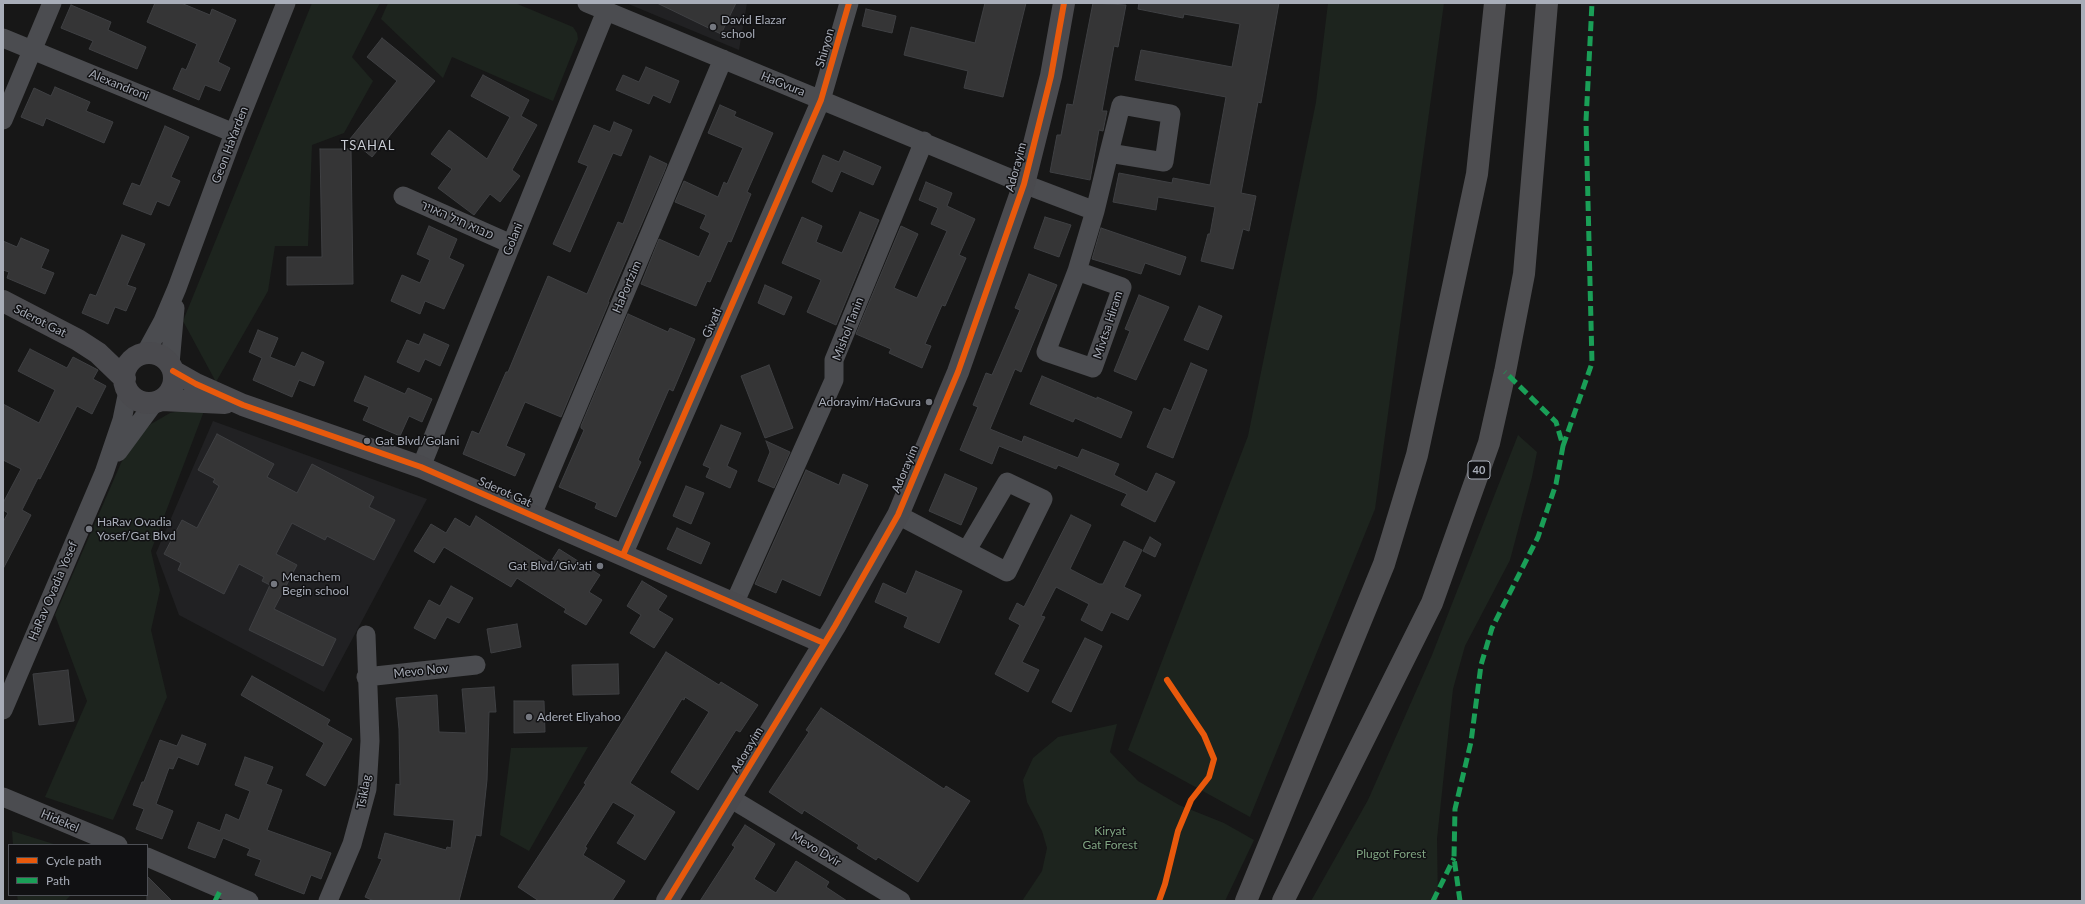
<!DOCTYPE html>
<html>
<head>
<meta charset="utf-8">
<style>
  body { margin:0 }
  #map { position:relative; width:2085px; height:904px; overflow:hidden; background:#171717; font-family:Lato,sans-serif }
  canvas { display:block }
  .frame { position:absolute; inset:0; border:4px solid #a8adb8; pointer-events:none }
  .legend { position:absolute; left:8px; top:844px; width:140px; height:52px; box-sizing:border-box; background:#111113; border:1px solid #4d4f55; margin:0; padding:5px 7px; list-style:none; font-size:12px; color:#a8adb8 }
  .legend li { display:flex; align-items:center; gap:8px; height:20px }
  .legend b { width:20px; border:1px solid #4d4f55 }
</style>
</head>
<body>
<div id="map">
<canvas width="2085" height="904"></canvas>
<div class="frame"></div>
<ul class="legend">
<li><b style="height:5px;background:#e8590c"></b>Cycle path</li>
<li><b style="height:5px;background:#1a9f57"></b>Path</li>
</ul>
</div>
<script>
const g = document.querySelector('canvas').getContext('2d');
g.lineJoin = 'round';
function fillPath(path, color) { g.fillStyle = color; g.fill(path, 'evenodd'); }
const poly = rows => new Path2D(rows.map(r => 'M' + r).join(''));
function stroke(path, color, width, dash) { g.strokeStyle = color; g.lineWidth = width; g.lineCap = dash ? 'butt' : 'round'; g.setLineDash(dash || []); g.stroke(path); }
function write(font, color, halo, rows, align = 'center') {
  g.font = font + ' Lato,"Noto Sans Hebrew",sans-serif'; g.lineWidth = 3; g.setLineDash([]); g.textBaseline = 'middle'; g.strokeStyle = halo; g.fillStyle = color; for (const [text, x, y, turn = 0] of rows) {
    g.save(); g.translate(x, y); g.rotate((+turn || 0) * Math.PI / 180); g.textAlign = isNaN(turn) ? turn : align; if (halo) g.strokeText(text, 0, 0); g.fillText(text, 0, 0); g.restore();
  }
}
fillPath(poly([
  [626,3,747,3,739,50],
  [213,421,427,499,324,692,179,615,156,553]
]), '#212123');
fillPath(poly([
  [312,3,380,3,352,57,373,81,344,133,312,145,308,246,275,246,268,291,216,382,183,321],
  [388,3,515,3,573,27,577,33,578,39,553,101,452,57,443,78,381,19],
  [1328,3,1444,3,1375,509,1250,817,1128,750,1248,436,1316,102],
  [185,410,204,411,151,551,160,590,151,630,167,697,113,820,45,797,87,701,55,615,121,463,135,440,151,424,170,413],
  [1518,435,1537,452,1532,477,1510,560,1465,646,1453,689,1437,839,1438,901,1311,901,1368,800,1432,655],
  [1117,724,1110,752,1138,781,1179,805,1224,823,1254,840,1225,901,1022,901,1042,871,1047,848,1042,831,1027,802,1023,780,1033,758,1058,737],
  [588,747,529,851,500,835,511,748],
  [12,831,57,845,13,845],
  [17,895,71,895,65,901,18,901]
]), '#1d241e');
const building = poly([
  [155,3,181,3,210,15,212,9,236,20,218,62,230,68,220,91,205,85,199,100,173,89,182,68,186,70,197,44,147,22,155,3],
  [657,3,736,3,721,34,657,3],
  [985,3,1026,3,1003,97,964,88,968,71,904,55,911,27,975,43,985,3],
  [1093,3,1126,5,1118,47,1114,46,1102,111,1107,111,1103,131,1099,130,1090,180,1050,172,1057,135,1061,135,1067,104,1073,105,1093,3],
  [1139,3,1279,3,1261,103,1258,102,1241,193,1256,196,1249,231,1243,229,1233,269,1201,261,1208,234,1210,234,1215,207,1158,197,1156,210,1113,202,1119,173,1172,183,1173,178,1210,185,1226,97,1135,80,1141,50,1232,67,1240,24,1184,14,1183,18,1138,9,1139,3],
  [71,5,111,22,108,30,146,47,137,69,89,49,93,41,61,28,71,5],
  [866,9,896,16,892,33,862,26,866,9],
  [382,38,435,81,372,157,350,139,397,81,367,57,382,38],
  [646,67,679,81,670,103,653,95,649,104,616,90,623,75,639,82,646,67],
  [483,75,529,100,521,116,537,125,512,170,520,176,500,202,490,194,474,215,438,188,452,169,431,154,449,130,487,159,510,117,471,96,483,75],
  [55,87,90,102,86,111,113,122,104,143,46,118,43,126,21,117,34,88,51,96,55,87],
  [720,105,736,112,734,116,773,133,747,192,751,194,731,242,728,241,710,282,707,281,696,306,641,284,659,239,699,257,710,233,700,228,706,215,675,202,684,181,718,197,724,182,727,184,743,148,708,133,720,105],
  [614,122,632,130,621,156,613,153,570,252,553,244,588,166,578,162,594,125,610,132,614,122],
  [165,126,189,137,171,177,180,181,169,206,157,201,151,215,123,204,132,183,140,186,165,126],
  [320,149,351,149,353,284,287,285,287,257,322,257,320,149],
  [844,151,881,167,873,185,841,171,832,192,812,182,823,155,839,162,844,151],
  [650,156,667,164,664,172,608,302,609,302,561,417,525,402,506,446,525,454,515,476,463,454,472,431,479,434,506,372,508,372,548,276,587,294,618,222,623,224,650,156],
  [926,182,952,193,947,206,975,219,959,255,966,258,945,306,942,305,925,344,931,346,922,368,889,353,891,349,856,334,901,226,918,234,894,288,917,298,947,231,931,224,938,208,919,200,926,182],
  [860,212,879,220,836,325,807,312,821,280,782,263,802,217,822,226,816,242,842,253,860,212],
  [1045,217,1071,225,1059,257,1034,248,1045,217],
  [429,226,457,239,449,258,464,265,444,309,425,301,420,314,391,301,402,275,420,283,430,260,417,254,429,226],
  [1101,228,1186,257,1180,275,1145,263,1141,274,1092,259,1101,228],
  [122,235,145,244,127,285,136,288,126,311,115,307,108,324,82,313,90,294,96,296,122,235],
  [21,238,49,250,41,268,54,273,45,294,7,278,9,272,3,270,3,241,17,247,21,238],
  [1029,274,1057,285,1021,372,1015,369,990,429,1022,442,1024,436,1078,458,1082,449,1119,464,1114,475,1147,492,1156,473,1175,482,1155,522,1121,505,1127,494,1058,465,1056,469,999,446,992,464,960,450,978,407,973,405,986,373,992,375,1020,310,1015,308,1029,274],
  [765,285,792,297,784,315,758,303,765,285],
  [1139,295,1169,307,1136,380,1114,371,1130,331,1125,329,1139,295],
  [1199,306,1222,316,1208,350,1184,340,1199,306],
  [628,314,668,332,670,328,695,339,673,391,669,389,638,460,641,462,616,517,595,508,597,503,559,487,584,430,581,428,581,426,628,314],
  [258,330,278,338,270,357,295,367,302,352,324,362,314,386,299,380,292,397,253,380,262,358,249,352,258,330],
  [424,334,449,345,440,366,425,359,419,372,397,362,407,340,419,345,424,334],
  [30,349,67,368,73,357,98,370,93,379,106,386,92,414,77,406,40,479,38,478,22,510,31,515,3,569,3,522,8,513,3,510,3,503,21,469,3,460,3,404,39,423,55,390,18,371,30,349],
  [1191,363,1207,370,1173,458,1147,447,1164,408,1171,411,1191,363],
  [769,365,793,428,765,438,741,376,769,365],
  [365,376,405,394,408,388,432,399,422,422,409,416,400,436,363,420,369,407,354,401,365,376],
  [1042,376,1097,399,1097,397,1132,412,1121,438,1075,418,1073,422,1030,404,1042,376],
  [721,425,741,433,727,466,737,471,730,488,706,477,710,468,703,465,721,425],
  [217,434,274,464,267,477,297,493,312,464,374,497,369,507,395,520,374,560,327,536,325,540,292,523,276,554,297,565,274,609,336,639,323,666,249,630,270,585,262,581,264,577,239,564,224,594,178,570,181,563,164,554,182,520,197,528,219,486,213,482,215,479,198,470,217,434],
  [766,441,790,452,774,488,758,481,770,452,766,441],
  [806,470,839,485,843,474,868,485,820,596,782,579,776,593,755,584,806,470],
  [945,474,977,488,961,525,929,511,945,474],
  [686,486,704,493,691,524,673,516,686,486],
  [1071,515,1091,525,1070,569,1099,584,1103,584,1124,541,1142,550,1124,587,1141,595,1128,620,1111,612,1102,631,1081,620,1089,604,1056,587,1041,616,1045,617,1022,662,1039,670,1028,692,995,674,1020,625,1009,619,1017,603,1024,607,1071,515],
  [476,516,550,563,559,549,600,575,589,592,602,600,586,625,564,612,566,609,517,578,511,587,444,547,434,563,414,551,431,524,446,533,455,518,470,527,476,516],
  [677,528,710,543,701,564,667,549,677,528],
  [1150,537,1161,544,1155,557,1143,551,1150,537],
  [916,571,962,591,939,643,904,627,908,617,875,602,883,583,906,594,916,571],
  [642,581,667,596,658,610,673,619,654,648,630,633,641,615,627,606,642,581],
  [451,586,473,598,459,623,447,617,435,639,414,628,429,600,440,606,451,586],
  [517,624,521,647,491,653,487,629,517,624],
  [1085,638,1102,646,1071,712,1052,702,1085,638],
  [666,652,719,685,721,682,758,705,740,732,736,730,698,790,671,772,709,712,685,697,684,700,682,699,630,783,675,812,645,860,617,843,635,815,613,802,585,847,587,848,583,855,625,881,612,901,539,901,518,887,586,784,584,783,666,652],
  [618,664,619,694,573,695,572,665,618,664],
  [68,670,74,721,39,725,33,674,68,670],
  [252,676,330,720,327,725,352,739,325,786,306,775,324,743,241,695,252,676],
  [494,687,496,712,489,712,487,780,481,836,476,835,459,901,374,901,365,897,382,859,378,858,385,833,446,850,447,847,451,848,454,820,394,815,396,784,400,785,399,729,396,698,437,695,439,732,466,733,462,689,494,687],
  [514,701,544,701,545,732,514,733,514,701],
  [821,708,944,789,946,786,970,801,918,882,878,857,876,860,857,848,859,845,804,810,802,814,769,792,809,732,806,730,821,708],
  [182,735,206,744,198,765,178,757,173,769,169,768,156,804,173,811,162,839,136,829,144,809,133,805,142,782,144,782,160,740,177,746,182,735],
  [245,757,273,767,266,784,282,790,267,830,331,853,321,879,311,875,304,894,255,875,261,860,247,855,250,849,223,838,215,858,188,848,198,822,220,831,226,814,239,820,250,791,235,785,245,757],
  [745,825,775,844,754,879,776,893,796,861,829,882,826,887,847,901,700,901,735,847,732,845,745,825],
  [147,876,172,901,147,901,147,876]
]);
fillPath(building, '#353536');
stroke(building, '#3f4043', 1);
stroke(poly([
  [587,3,1024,184,1095,211],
  [3,38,234,133],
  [3,120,52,3],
  [403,196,511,244],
  [1077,271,1122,287,1093,368,1046,352,1077,271,1095,211,1109,153,1121,105,1171,114,1164,162,1109,153],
  [145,354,163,321,177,288,234,133,286,3],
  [170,364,175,308],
  [118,452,154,403],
  [421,467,606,11],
  [532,515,723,59],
  [898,515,1007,572,1043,499,1007,482,967,550],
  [623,555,821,100,849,3],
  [734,604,834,380,834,360,924,141],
  [366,677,476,665],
  [3,710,104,473,122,420,128,391],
  [3,797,118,845],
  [730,798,901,901],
  [147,857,249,901],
  [328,901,352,844,367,789,370,741,366,635]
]), '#4b4c50', 19);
stroke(poly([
  [3,301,78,340,98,353,125,379],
  '124 378a25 25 0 1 1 50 0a25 25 0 1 1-50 0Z',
  [173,371,196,384,243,405,421,467,824,643],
  [162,400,225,403],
  [667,901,835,626,898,515,958,372,1024,184,1051,76,1064,3]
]), '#4a4a4e', 22);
stroke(poly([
  [1246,901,1384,564,1417,455,1477,174,1495,3],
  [1283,901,1432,603,1489,443,1505,372,1524,274,1547,3]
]), '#4e4e51', 22);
stroke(poly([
  [1563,446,1592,363,1586,121,1592,3],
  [215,901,221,889],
  [1433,901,1454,858],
  [1460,901,1454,858,1455,809,1471,742,1481,665,1492,628,1538,537,1556,484,1563,446,1556,422,1505,372]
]), '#1a9f57', 5, [10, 5]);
stroke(poly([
  [173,371,196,384,243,405,421,467,824,643],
  [623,555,821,100,849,3],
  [667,901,835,626,898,515,958,372,1024,184,1051,76,1064,3],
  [1159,901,1165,884,1178,831,1191,800,1209,777,1214,759,1204,735,1167,680]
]), '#e8590c', 6);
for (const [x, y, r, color] of [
  [713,27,4,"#757880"],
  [929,402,4,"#757880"],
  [367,441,4,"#757880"],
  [89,529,4,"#757880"],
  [600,566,4,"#757880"],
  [274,584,4,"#757880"],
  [529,717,4,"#757880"]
]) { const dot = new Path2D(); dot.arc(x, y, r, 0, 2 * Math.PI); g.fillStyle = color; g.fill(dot); stroke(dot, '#111113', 1.5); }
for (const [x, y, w] of [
  [1479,470,22]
]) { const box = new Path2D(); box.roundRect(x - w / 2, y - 9, w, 18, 3); g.fillStyle = '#111113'; g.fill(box); stroke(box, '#a8adb8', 1); }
write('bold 11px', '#a8adb8', null, [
  ["40",1479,470]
]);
write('12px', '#a8adb8', '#111113', [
  ["David Elazar",721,20],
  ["school",721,34],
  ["Adorayim/HaGvura",921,402,"right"],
  ["Gat Blvd/Golani",375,441],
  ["HaRav Ovadia",97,522],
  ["Yosef/Gat Blvd",97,536],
  ["Gat Blvd/Giv'ati",592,566,"right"],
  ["Menachem",282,577],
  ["Begin school",282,591],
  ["Aderet Eliyahoo",537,717]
], 'left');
write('12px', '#a8adb8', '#111113', [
  ["Shiryon",825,48,-74],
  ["HaGvura",783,84,22],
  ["Alexandroni",119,85,22],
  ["Geon HaYarden",230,145,-69],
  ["Adorayim",1016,167,-75],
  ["מבוא חיל האויר",457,220,24],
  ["Golani",513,239,-68],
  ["HaPortzim",627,287,-67],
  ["Sderot Gat",40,321,27],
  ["Givati",712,323,-66],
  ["Mivtsa Hiram",1108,325,-72],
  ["Mishol Tanin",848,329,-69],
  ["Adorayim",905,469,-67],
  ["Sderot Gat",505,492,24],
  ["HaRav Ovadia Yosef",53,591,-67],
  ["Mevo Nov",421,671,-6],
  ["Adorayim",747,750,-59],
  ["Tsiklag",364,792,-80],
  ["Hidekel",60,821,23],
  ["Mevo Dvir",816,849,31]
]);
write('12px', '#7fa381', '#111113', [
  ["Kiryat",1110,831],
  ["Gat Forest",1110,845],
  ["Plugot Forest",1391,854]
]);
g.letterSpacing = '1px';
write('13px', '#c9ccd4', '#111113', [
  ["TSAHAL",368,146]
]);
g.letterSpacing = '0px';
</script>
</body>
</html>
